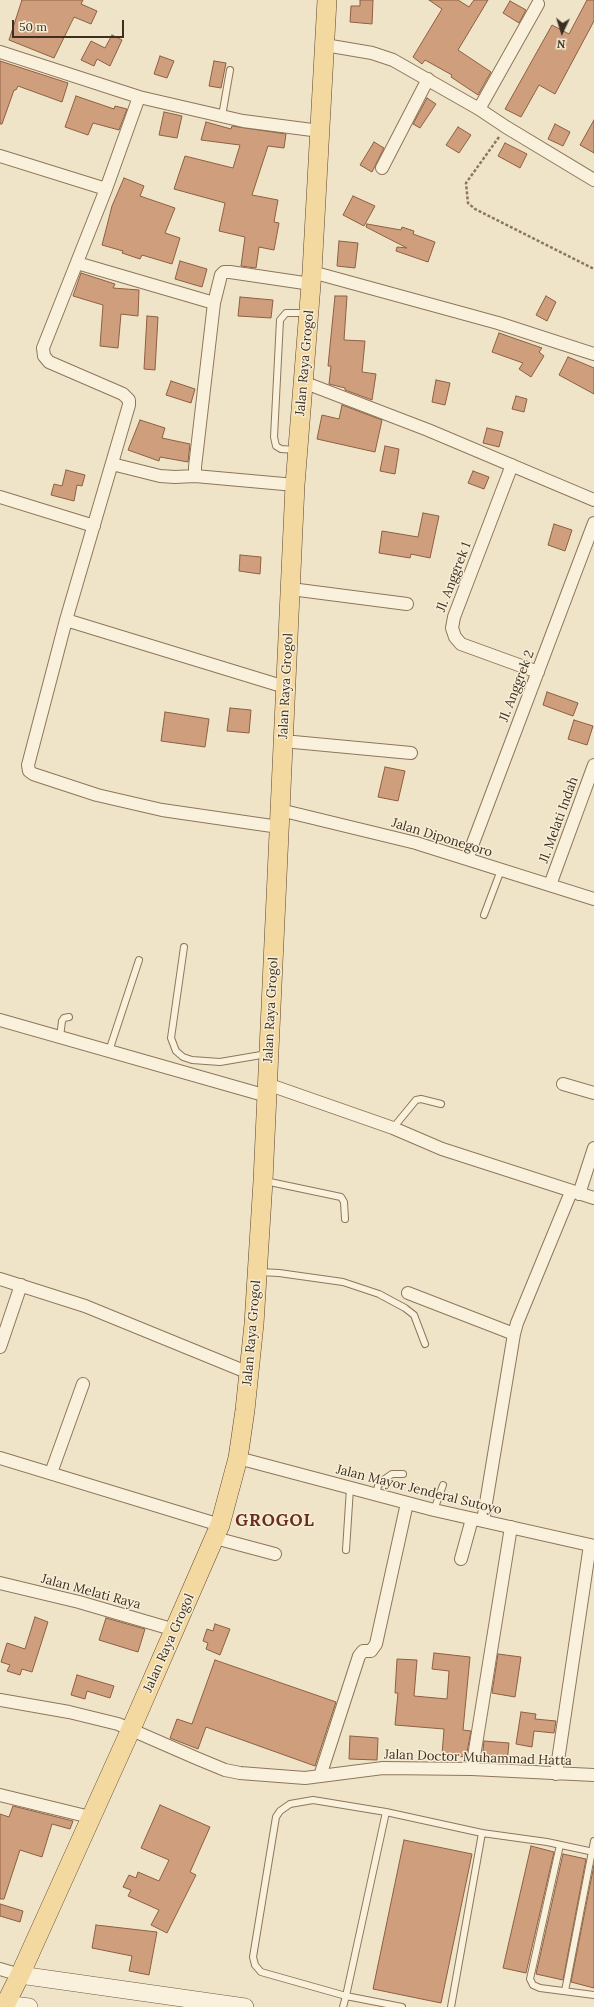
<!DOCTYPE html>
<html>
<head>
<meta charset="utf-8">
<style>
  body { margin:0 }
  #map { position:relative; width:594px; height:2007px; overflow:hidden; background:#f0e4c8; font-family:Lora,serif }
  canvas { display:block }
  .north { position:absolute; left:542px; top:12px; width:40px; height:40px; -webkit-text-stroke:3px #f7eed8; paint-order:stroke; rotate:184deg; font-size:11px; font-weight:700; line-height:16px; text-align:center; color:#3d2e20 }
  .north::after { content:''; display:block; margin:auto; width:14px; height:18px; background:#3d2e20; clip-path:polygon(50% 0,100% 100%,50% 72%,0 100%) }
  .scale { position:absolute; left:12px; top:20px; width:112px; height:18px; box-sizing:border-box; border:2px solid #3d2e20; border-top:0; padding-left:5px; font-size:12px; line-height:14px; white-space:nowrap; color:#3d2e20; -webkit-text-stroke:3px #f7eed8; paint-order:stroke }
</style>
</head>
<body>
<div id="map">
<canvas width="594" height="2007"></canvas>
<div class="north">N</div>
<div class="scale">50 m</div>
</div>
<script>
const g = document.querySelector('canvas').getContext('2d');
g.lineJoin = 'round';
function fillPath(path, color) { g.fillStyle = color; g.fill(path, 'evenodd'); }
const poly = rows => new Path2D(rows.map(r => 'M' + r).join(''));
function stroke(path, color, width, dash) { g.strokeStyle = color; g.lineWidth = width; g.lineCap = dash ? 'butt' : 'round'; g.setLineDash(dash || []); g.stroke(path); }
function write(font, color, halo, rows, align = 'center') {
  g.font = font + ' Lora,serif'; g.lineWidth = 3; g.setLineDash([]); g.textBaseline = 'middle'; g.strokeStyle = halo; g.fillStyle = color; for (const [text, x, y, turn = 0] of rows) {
    g.save(); g.translate(x, y); g.rotate((+turn || 0) * Math.PI / 180); g.textAlign = isNaN(turn) ? turn : align; if (halo) g.strokeText(text, 0, 0); g.fillText(text, 0, 0); g.restore();
  }
}
const building = poly([
  [22,0,83,0,81,4,97,11,91,24,74,17,54,58,9,40,22,0],
  [360,0,373,0,372,24,350,22,351,6,360,6,360,0],
  [429,0,458,0,469,7,474,0,488,0,458,50,491,72,478,95,451,77,452,75,425,60,422,64,413,57,442,9,429,0],
  [587,0,594,0,594,21,555,94,539,85,521,117,505,109,552,25,569,34,587,0],
  [510,1,526,10,519,23,503,13,510,1],
  [112,35,122,40,110,66,97,59,94,66,81,60,91,41,105,48,112,35],
  [160,56,174,61,167,78,154,74,160,56],
  [0,61,68,83,62,102,18,86,16,90,14,90,2,124,0,124,0,61],
  [214,61,226,63,221,88,209,86,214,61],
  [76,96,114,109,115,106,127,109,119,130,93,123,88,135,65,127,76,96],
  [427,98,436,104,420,128,413,124,427,98],
  [164,112,182,116,177,138,159,135,164,112],
  [594,120,594,153,580,145,594,120],
  [206,122,231,129,232,126,286,134,284,148,268,146,252,195,278,200,274,222,279,223,274,250,259,247,256,268,241,266,245,237,219,231,225,203,174,189,185,156,233,168,240,145,201,140,206,122],
  [555,124,570,132,563,146,548,139,555,124],
  [458,127,471,135,459,153,446,145,458,127],
  [374,142,384,148,372,172,360,165,374,142],
  [505,143,527,154,520,168,498,156,505,143],
  [124,178,144,186,140,196,175,208,165,233,180,238,172,264,142,255,140,259,122,253,123,251,102,245,112,206,124,178],
  [353,196,375,206,364,226,343,215,353,196],
  [367,224,401,230,402,227,414,231,413,234,435,242,428,262,396,251,397,247,407,248,366,227,367,224],
  [339,241,358,243,355,268,337,266,339,241],
  [180,261,207,269,202,287,175,279,180,261],
  [81,273,115,284,113,288,139,290,138,316,121,314,118,348,100,346,103,305,73,296,81,273],
  [335,296,347,296,344,340,365,341,362,372,376,374,372,400,345,390,345,388,329,384,331,366,328,366,335,296],
  [546,296,556,302,547,321,536,315,546,296],
  [240,297,273,300,271,318,238,316,240,297],
  [147,316,158,317,155,370,144,369,147,316],
  [499,333,542,348,539,352,544,356,531,377,519,369,523,363,492,352,499,333],
  [568,357,594,368,594,394,559,375,568,357],
  [436,380,450,383,445,405,432,402,436,380],
  [171,381,195,389,191,403,166,395,171,381],
  [516,396,527,399,524,412,512,409,516,396],
  [342,405,382,420,375,452,317,439,322,415,339,419,342,405],
  [140,420,165,428,162,438,190,444,188,462,160,457,159,461,128,450,140,420],
  [487,428,503,432,499,447,483,443,487,428],
  [385,446,399,449,395,474,380,471,385,446],
  [66,470,85,475,82,486,77,485,74,501,51,495,54,484,62,486,66,470],
  [473,471,489,477,484,489,468,483,473,471],
  [423,513,439,516,430,558,411,554,410,558,379,553,382,531,418,537,423,513],
  [554,524,572,530,565,551,548,545,554,524],
  [240,555,261,557,260,574,239,571,240,555],
  [547,692,578,703,573,716,543,705,547,692],
  [230,708,251,710,249,733,227,731,230,708],
  [165,712,209,719,205,747,161,741,165,712],
  [574,720,593,726,587,745,568,739,574,720],
  [385,767,405,771,398,801,378,797,385,767],
  [35,1617,48,1622,32,1672,22,1669,20,1675,7,1671,10,1665,1,1662,7,1643,25,1649,35,1617],
  [106,1618,145,1629,138,1652,99,1640,106,1618],
  [215,1624,230,1629,220,1655,206,1649,208,1643,203,1641,207,1629,213,1631,215,1624],
  [434,1653,470,1657,463,1730,471,1731,466,1757,442,1755,444,1729,395,1725,398,1693,395,1693,397,1659,417,1660,414,1696,447,1699,449,1671,432,1669,434,1653],
  [498,1654,521,1657,515,1697,492,1693,498,1654],
  [215,1660,336,1702,315,1766,206,1727,198,1749,170,1738,177,1719,192,1724,215,1660],
  [77,1675,114,1686,110,1698,87,1691,85,1699,71,1695,77,1675],
  [521,1712,536,1714,535,1719,556,1721,554,1733,534,1731,532,1747,516,1744,521,1712],
  [350,1736,378,1738,377,1760,349,1759,350,1736],
  [484,1741,509,1743,507,1763,482,1760,484,1741],
  [160,1805,210,1827,190,1872,196,1875,167,1933,151,1925,159,1910,128,1896,131,1890,123,1887,129,1875,136,1878,138,1872,159,1881,169,1860,141,1848,160,1805],
  [13,1806,73,1821,70,1829,52,1824,42,1857,20,1850,4,1899,0,1899,0,1814,9,1817,13,1806],
  [404,1840,472,1854,441,2003,373,1989,404,1840],
  [531,1846,554,1852,526,1973,503,1968,531,1846],
  [563,1854,586,1859,563,1980,536,1974,563,1854],
  [594,1865,594,1988,571,1982,594,1865],
  [0,1904,23,1911,20,1922,0,1916,0,1904],
  [96,1925,157,1932,149,1975,129,1971,132,1956,92,1948,96,1925]
]);
fillPath(building, '#cf9f7d');
stroke(building, '#8d5f41', 1);
const lane = poly([
  [222,116,230,70],
  [296,450,281,449,276,446,274,437,280,320,286,313,308,313],
  [484,915,501,870],
  [184,947,171,1038,176,1051,183,1057,192,1060,220,1062,267,1054],
  [60,1037,62,1021,64,1018,69,1017],
  [109,1051,139,960],
  [393,1128,416,1100,421,1099,441,1104],
  [265,1181,341,1197,344,1202,345,1219],
  [259,1272,279,1273,343,1282,379,1294,405,1308,414,1315,425,1344],
  [376,1494,378,1486,382,1481,392,1474,403,1474],
  [434,1510,443,1485],
  [346,1550,350,1488],
  [386,1812,346,1996,261,1972,255,1965,253,1957,276,1817,280,1811,290,1804,313,1800,386,1812,482,1833,451,2007],
  [482,1833,547,1842,594,1852],
  [560,1845,530,1979,533,1985,540,1988,594,1995],
  [565,1991,594,1841],
  [343,2007,346,1996,402,2007]
]);
const street = poly([
  [325,45,372,53,393,60,479,109,506,127,594,180],
  [0,52,139,97,243,121,320,131],
  [139,97,106,189,43,348,44,356,49,362,123,394,129,400,129,405,66,620,28,765,29,771,33,774,97,795,162,810,279,827],
  [479,109,538,4],
  [0,156,106,189],
  [382,168,428,79],
  [77,263,214,303],
  [312,272,498,323,594,354],
  [303,382,428,430,594,500],
  [112,464,160,476,175,477,195,476],
  [512,465,454,617,452,628,455,637,461,644,538,672],
  [295,485,195,476,195,467,214,303,221,275,224,272,230,272,311,284],
  [0,497,94,526],
  [291,589,407,604],
  [66,620,285,687],
  [283,741,411,753],
  [280,810,416,843,594,899],
  [467,859,594,523],
  [550,885,594,765],
  [0,1020,267,1096],
  [267,1084,393,1128,442,1149,594,1198],
  [563,1084,594,1093],
  [579,1194,594,1148],
  [0,1279,85,1306,249,1373],
  [408,1293,514,1334],
  [0,1347,21,1285],
  [0,1458,220,1525],
  [238,1458,434,1510,594,1546],
  [51,1473,83,1384],
  [483,1521,514,1334,517,1323,571,1192],
  [215,1538,275,1554],
  [461,1559,472,1519],
  [0,1583,79,1602,175,1630],
  [0,1700,69,1712,118,1724,196,1758,225,1770,240,1773,305,1778,383,1768,472,1769,594,1775],
  [472,1769,511,1527],
  [556,1774,590,1545],
  [320,1776,359,1656,363,1651,371,1651,376,1644,407,1503],
  [0,1795,90,1817],
  [0,1969,20,1975]
]);
const secondary = poly([
  [20,1975,245,2007],
  [5,2004,29,2007]
]);
const primary = poly([
  [4,2007,20,1975,131,1729,220,1525,238,1458,245,1410,254,1324,263,1181,295,485,312,272,327,0]
]);
stroke(lane, '#8d765c', 8);
stroke(street, '#8d765c', 14);
stroke(secondary, '#6f573f', 18);
stroke(primary, '#5b4430', 20);
stroke(poly([
  [499,137,466,183,468,203,475,209,594,269]
]), '#8d765c', 2.5, [3, 2]);
stroke(lane, '#faf1dc', 6);
stroke(street, '#faf1dc', 12);
stroke(secondary, '#faf1dc', 17);
stroke(primary, '#f3d9a0', 19);
write('13px', '#3d2e20', '#f7eed8', [
  ["Jalan Raya Grogol",305,363,-85],
  ["Jl. Anggrek 1",454,577,-69],
  ["Jalan Raya Grogol",286,686,-87],
  ["Jl. Anggrek 2",517,686,-69],
  ["Jl. Melati Indah",559,820,-70],
  ["Jalan Diponegoro",442,838,17],
  ["Jalan Raya Grogol",271,1010,-87],
  ["Jalan Raya Grogol",252,1333,-85],
  ["Jalan Mayor Jenderal Sutoyo",419,1490,14],
  ["Jalan Melati Raya",91,1592,15],
  ["Jalan Raya Grogol",169,1643,-66],
  ["Jalan Doctor Muhammad Hatta",478,1758,2]
]);
g.letterSpacing = '1px';
write('bold 17px', '#6b2e1e', '#f7eed8', [
  ["GROGOL",275,1521]
]);
g.letterSpacing = '0px';
</script>
</body>
</html>
